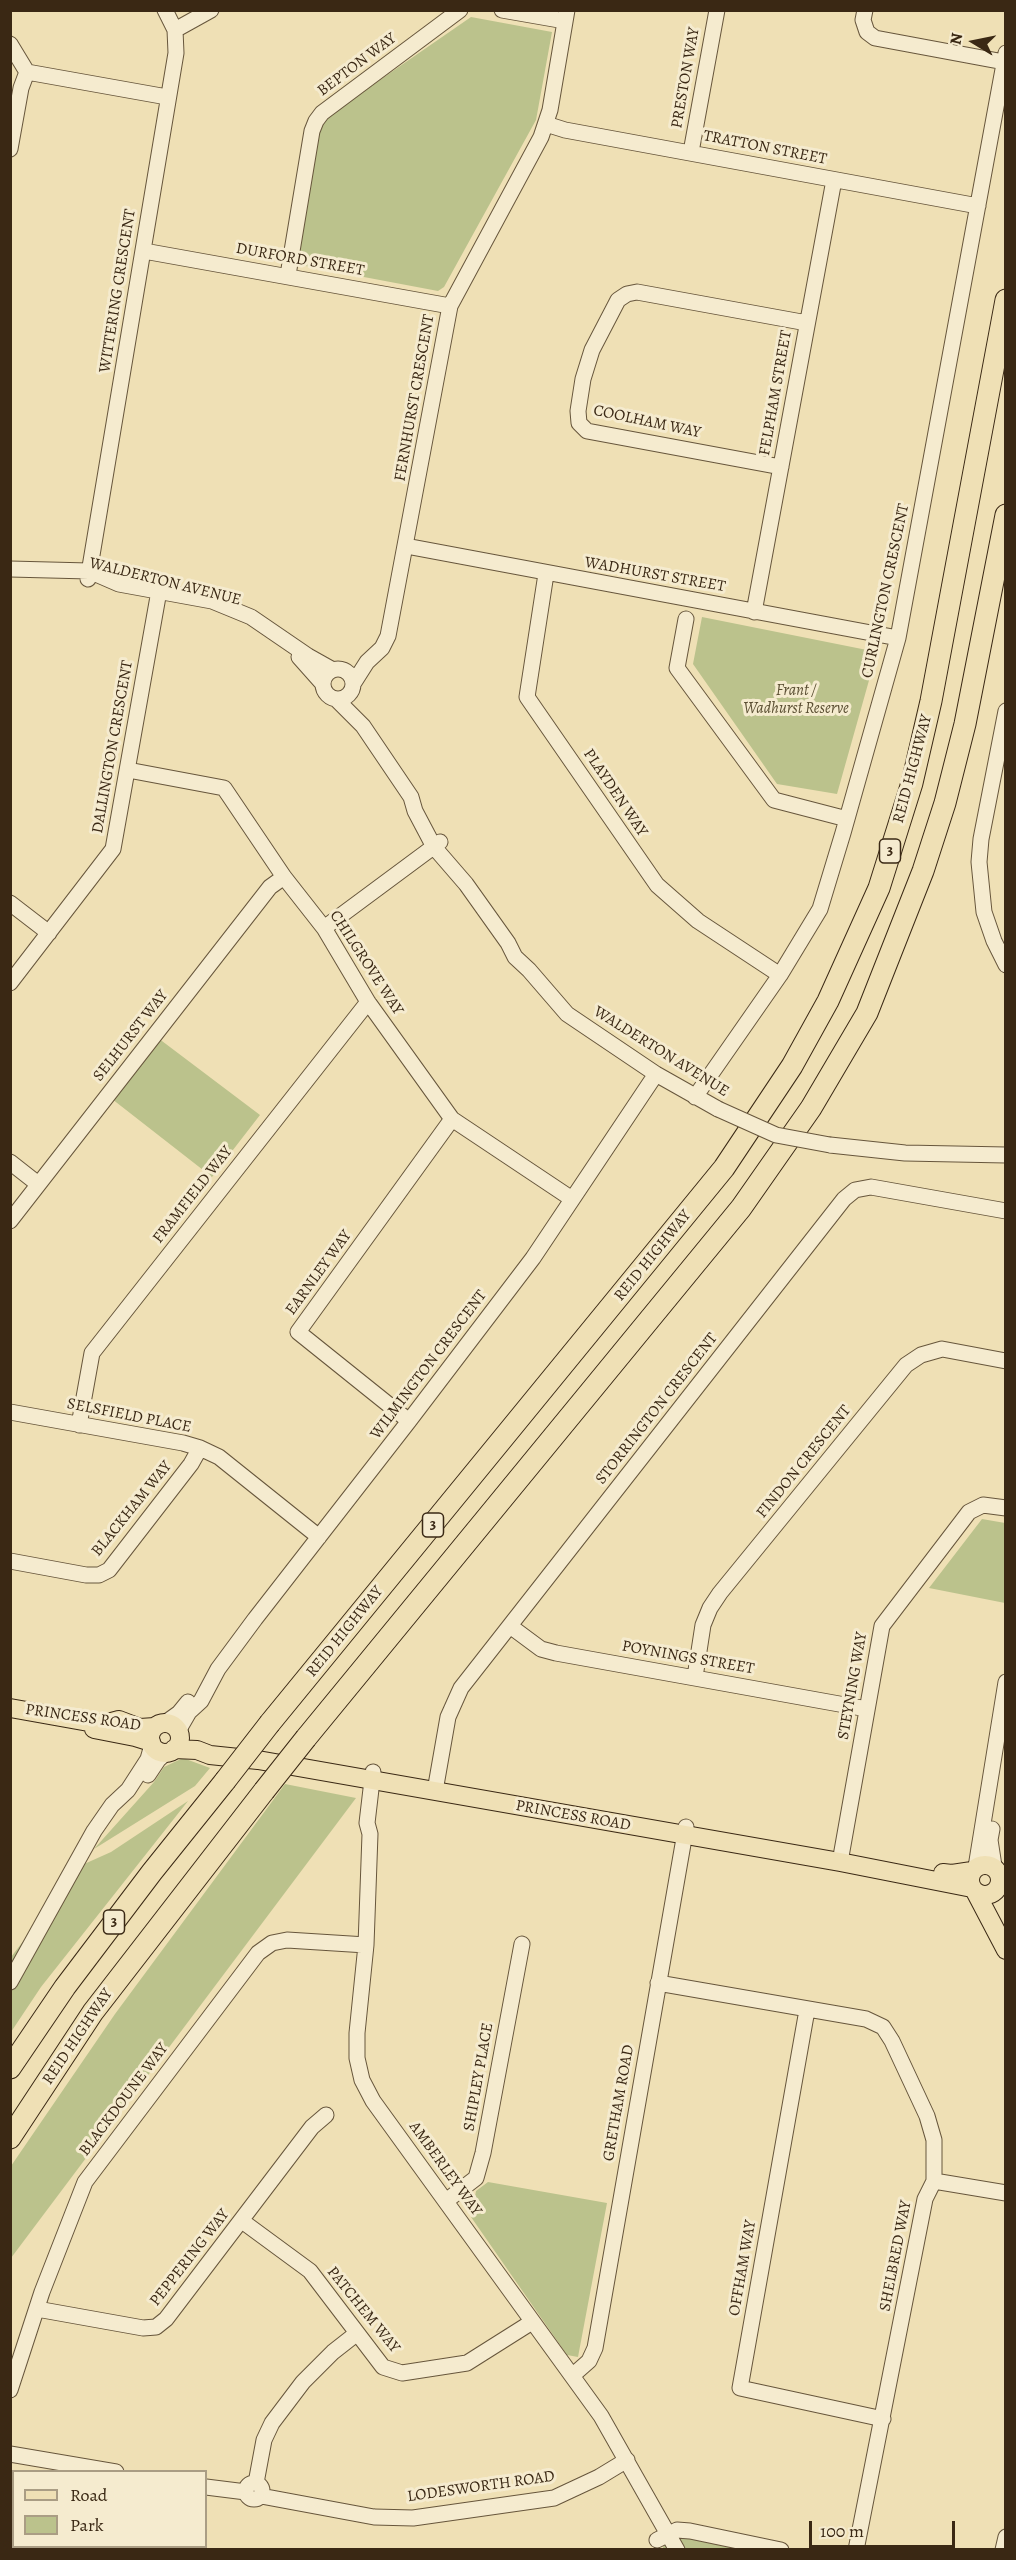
<!DOCTYPE html>
<html>
<head>
<meta charset="utf-8">
<style>
  body { margin:0 }
  #map { position:relative; width:1016px; height:2560px; overflow:hidden; background:#efe0b5; font-family:Alegreya,serif }
  canvas { display:block }
  .frame { position:absolute; inset:0; border:12px solid #3a2814; pointer-events:none }
  .legend { position:absolute; left:12px; top:2470px; width:195px; height:78px; box-sizing:border-box; background:#f5ebcf; border:2px solid #aa9d84; margin:0; padding:8px 10px; list-style:none; font-size:18px; color:#3a2814 }
  .legend li { display:flex; align-items:center; gap:12px; height:30px }
  .legend b { width:30px; border:2px solid #aa9d84 }
  .north { position:absolute; left:944px; top:12px; width:60px; height:60px; -webkit-text-stroke:4px #f5ebcf; paint-order:stroke; rotate:280deg; font-size:16px; font-weight:700; line-height:24px; text-align:center; color:#3a2814 }
  .north::after { content:''; display:block; margin:auto; width:21px; height:27px; background:#3a2814; clip-path:polygon(50% 0,100% 100%,50% 72%,0 100%) }
  .scale { position:absolute; left:809px; top:2521px; width:146px; height:27px; box-sizing:border-box; border:3px solid #3a2814; border-top:0; padding-left:8px; font-size:18px; line-height:21px; white-space:nowrap; color:#3a2814; -webkit-text-stroke:4px #f5ebcf; paint-order:stroke }
</style>
</head>
<body>
<div id="map">
<canvas width="1016" height="2560"></canvas>
<div class="frame"></div>
<ul class="legend">
<li><b style="height:8px;background:#efe0b5"></b>Road</li>
<li><b style="height:16px;background:#bbc28c"></b>Park</li>
</ul>
<div class="north">N</div>
<div class="scale">100 m</div>
</div>
<script>
const g = document.querySelector('canvas').getContext('2d');
g.lineJoin = 'round';
function fillPath(path, color) { g.fillStyle = color; g.fill(path, 'evenodd'); }
const poly = rows => new Path2D(rows.map(r => 'M' + r).join(''));
function stroke(path, color, width, dash) { g.strokeStyle = color; g.lineWidth = width; g.lineCap = dash ? 'butt' : 'round'; g.setLineDash(dash || []); g.stroke(path); }
function write(font, color, halo, rows, align = 'center') {
  g.font = font + ' Alegreya,serif'; g.lineWidth = 6; g.setLineDash([]); g.textBaseline = 'middle'; g.strokeStyle = halo; g.fillStyle = color; for (const [text, x, y, turn = 0] of rows) {
    g.save(); g.translate(x, y); g.rotate((+turn || 0) * Math.PI / 180); g.textAlign = isNaN(turn) ? turn : align; if (halo) g.strokeText(text, 0, 0); g.fillText(text, 0, 0); g.restore();
  }
}
fillPath(poly([
  [471,17,552,32,536,120,444,287,438,291,295,264,322,120],
  [702,617,877,652,837,794,777,784,693,664],
  [158,1038,260,1115,212,1177,112,1099],
  [982,1519,1005,1523,1005,1603,929,1588],
  [183,1758,210,1768,195,1786,94,1849,154,1782,164,1767],
  [285,1784,356,1798,11,2258,11,2166,115,2014],
  [188,1801,41,1987,11,2032,11,1957,82,1865,111,1852],
  [488,2182,607,2203,578,2357,567,2355,471,2217,476,2191],
  [664,2523,792,2549,663,2550]
]), '#bbc28c');
const minor = poly([
  [502,10,565,21],
  [865,10,863,20,867,32,875,38,1004,62],
  [175,30,211,10],
  [10,44,27,72,167,97],
  [546,124,565,130,978,206],
  [10,149,21,88,27,72],
  [691,152,717,10],
  [144,251,450,306],
  [288,275,312,131,316,121,322,113,460,10],
  [781,467,587,431,579,423,578,411,583,379,592,350,618,300,627,294,637,292,807,323],
  [406,546,898,638],
  [10,569,89,571,119,584,212,601,251,617,308,656,333,670],
  [546,574,527,697,657,885,698,921,780,975],
  [88,579,176,53,175,30,165,10],
  [754,612,834,180],
  [686,619,677,668,774,800,847,819],
  [299,657,323,684],
  '323 684a15 15 0 1 1 30 0a15 15 0 1 1-30 0Z',
  [353,684,367,662,382,648,388,636,450,306,541,137,550,110,567,10],
  [337,700,363,726,411,797,415,811,434,847,466,884,508,943,515,957,529,970,567,1014,656,1074,718,1109],
  [1006,711,981,839,979,862,984,912,994,941,1006,965],
  [128,770,224,788,284,877,324,928,368,1002,452,1119,572,1199],
  [10,903,49,933],
  [324,928,440,842],
  [10,983,113,849,159,591],
  [695,1097,780,975,820,909,843,833,898,638,1006,53],
  [830,1145,905,1153,1006,1155],
  [10,1162,38,1184],
  [10,1221,270,887,284,877],
  [10,1412,183,1443,200,1448,219,1457,319,1537],
  [409,1421,298,1332,452,1119],
  [79,1425,92,1353,368,1002],
  [10,1561,86,1575,99,1575,109,1570,191,1464,200,1448],
  [510,1626,541,1649,556,1653,867,1709],
  [695,1677,703,1625,710,1608,720,1593,906,1365,921,1355,942,1349,1006,1361],
  [165,1723,179,1713,188,1702],
  [178,1731,189,1712,201,1701,218,1669,255,1619,409,1421,533,1258,656,1074],
  [373,1772,367,1823,370,1834,366,1945,357,2033,357,2058,362,2080,373,2101,601,2416,677,2550],
  [148,1775,158,1760,167,1752],
  [435,1791,448,1717,461,1688,844,1199,855,1190,871,1187,1006,1211],
  [992,1829,990,1840,994,1866],
  [840,1862,882,1626,969,1512,983,1505,1006,1508],
  [976,1867,1006,1682],
  [10,1982,94,1831,112,1805,128,1790,148,1759,152,1745],
  [658,1983,866,2019,883,2027,892,2041,927,2116,934,2140,934,2181,925,2199,856,2550],
  [807,2010,740,2388,883,2419],
  [934,2181,1006,2193],
  [446,2201,476,2178,483,2153,522,1944],
  [242,2221,310,2271,383,2367,402,2373,467,2363,532,2322],
  [37,2309,143,2328,156,2327,166,2319,312,2127,326,2115],
  [572,2376,589,2361,595,2348,686,1827],
  [10,2390,42,2292,85,2182,258,1953,272,1943,287,1940,366,1945],
  [10,2454,116,2472],
  '246 2491a8 8 0 1 1 16 0a8 8 0 1 1-16 0Z',
  [256,2483,264,2440,272,2423,303,2382,333,2352,356,2334],
  [206,2487,246,2492],
  [261,2496,374,2517,413,2518,554,2498,599,2477,627,2460],
  [657,2540,677,2530,690,2531,781,2550],
  [44,2550,44,2546],
  [1003,2550,1006,2537]
]);
const major = poly([
  [10,1708,94,1723,104,1724,119,1720,140,1728,155,1727],
  '150 1738a15 15 0 1 1 30 0a15 15 0 1 1-30 0Z',
  [94,1729,135,1737,151,1742],
  [174,1749,197,1750,210,1755,258,1760,840,1862,972,1888],
  '970 1880a15 15 0 1 1 30 0a15 15 0 1 1-30 0Z',
  [943,1873,952,1874,972,1871],
  [975,1891,1006,1950]
]);
const highway = poly([
  [270,1723,724,1168,792,1066,828,1001,879,888,912,783,931,701,1006,300],
  [306,1738,741,1208,811,1108,867,1013,923,871,945,803,965,724,1006,515],
  [10,2068,65,1987,152,1872,225,1781],
  [10,2138,93,2012,264,1791]
]);
stroke(minor, '#67563c', 17);
stroke(major, '#3a2814', 20);
stroke(highway, '#3a2814', 23);
stroke(minor, '#f5ebcf', 15);
stroke(major, '#efe0b5', 18);
stroke(highway, '#efe0b5', 21);
const minorBridge = poly([
  [718,1109,776,1135,830,1145]
]);
const highwayBridge = poly([
  [225,1781,270,1723],
  [264,1791,306,1738]
]);
stroke(minorBridge, '#67563c', 17, []);
stroke(highwayBridge, '#3a2814', 23, []);
stroke(minorBridge, '#f5ebcf', 15);
stroke(highwayBridge, '#efe0b5', 21);
for (const [x, y, w] of [
  [890,851,21],
  [433,1525,21],
  [114,1922,21]
]) { const box = new Path2D(); box.roundRect(x - w / 2, y - 12, w, 24, 4.5); g.fillStyle = '#f5ebcf'; g.fill(box); stroke(box, '#3a2814', 1.5); }
write('bold 15px', '#3a2814', null, [
  ["3",890,851],
  ["3",433,1525],
  ["3",114,1922]
]);
write('16px', '#3a2814', '#f5ebcf', [
  ["BEPTON WAY",357,65,-37],
  ["PRESTON WAY",686,78,-80],
  ["TRATTON STREET",765,148,11],
  ["DURFORD STREET",300,260,10],
  ["WITTERING CRESCENT",118,291,-81],
  ["FELPHAM STREET",776,393,-80],
  ["FERNHURST CRESCENT",415,398,-80],
  ["COOLHAM WAY",647,422,12],
  ["WADHURST STREET",655,575,10],
  ["WALDERTON AVENUE",165,582,14],
  ["CURLINGTON CRESCENT",886,591,-78],
  ["DALLINGTON CRESCENT",113,747,-80],
  ["REID HIGHWAY",913,769,-75],
  ["PLAYDEN WAY",615,793,56],
  ["CHILGROVE WAY",366,963,57],
  ["SELHURST WAY",131,1036,-52],
  ["WALDERTON AVENUE",661,1052,32],
  ["FRAMFIELD WAY",193,1195,-52],
  ["REID HIGHWAY",653,1256,-51],
  ["EARNLEY WAY",319,1273,-54],
  ["WILMINGTON CRESCENT",429,1365,-53],
  ["STORRINGTON CRESCENT",657,1409,-52],
  ["SELSFIELD PLACE",129,1416,11],
  ["FINDON CRESCENT",804,1462,-51],
  ["BLACKHAM WAY",132,1509,-51],
  ["REID HIGHWAY",345,1632,-51],
  ["POYNINGS STREET",688,1658,10],
  ["STEYNING WAY",853,1686,-80],
  ["PRINCESS ROAD",83,1718,8],
  ["PRINCESS ROAD",573,1816,10],
  ["REID HIGHWAY",78,2037,-56],
  ["SHIPLEY PLACE",479,2077,-80],
  ["BLACKDOUNE WAY",124,2100,-53],
  ["GRETHAM ROAD",619,2103,-80],
  ["AMBERLEY WAY",445,2169,54],
  ["SHELBRED WAY",896,2256,-79],
  ["PEPPERING WAY",190,2258,-52],
  ["OFFHAM WAY",743,2268,-80],
  ["PATCHEM WAY",363,2310,51],
  ["LODESWORTH ROAD",481,2487,-8]
]);
write('italic 16px', '#5a4e32', '#f5ebcf', [
  ["Frant /",796,691],
  ["Wadhurst Reserve",796,709]
]);
</script>
</body>
</html>
